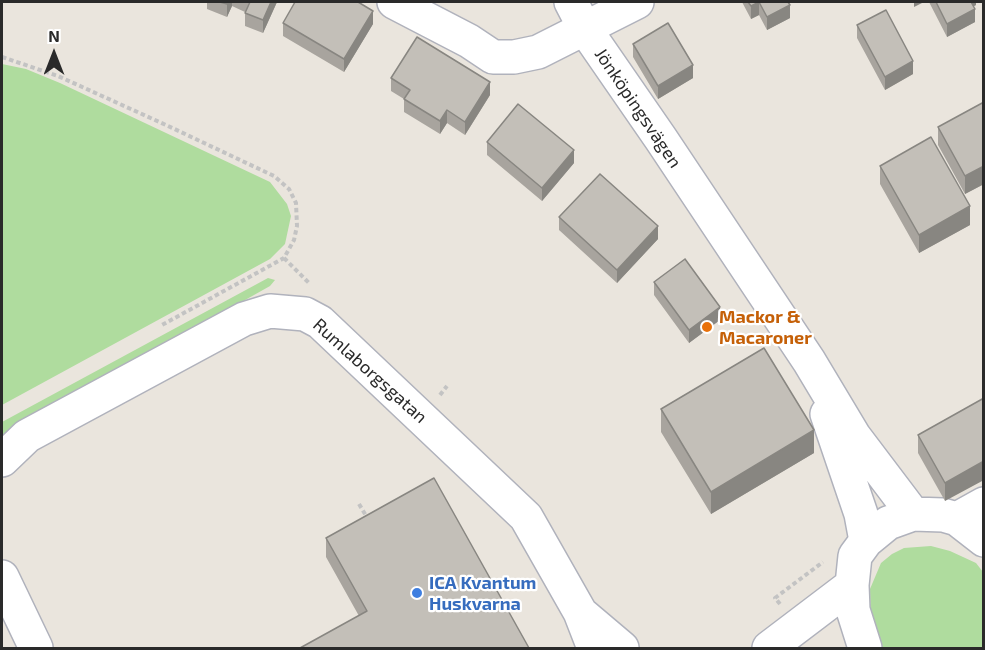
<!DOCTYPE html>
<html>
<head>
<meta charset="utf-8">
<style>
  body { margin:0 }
  #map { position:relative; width:985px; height:650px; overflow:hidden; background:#eae5dd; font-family:"Exo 2",sans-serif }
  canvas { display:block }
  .frame { position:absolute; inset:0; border:3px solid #2a2a2a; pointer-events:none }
  .north { position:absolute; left:24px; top:24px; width:60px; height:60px; -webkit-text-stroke:4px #fff; paint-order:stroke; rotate:0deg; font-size:16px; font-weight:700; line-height:24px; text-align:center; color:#2a2a2a }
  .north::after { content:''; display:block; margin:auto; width:21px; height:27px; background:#2a2a2a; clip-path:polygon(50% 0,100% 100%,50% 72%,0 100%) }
</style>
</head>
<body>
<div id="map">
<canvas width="985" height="650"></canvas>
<div class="frame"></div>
<div class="north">N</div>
</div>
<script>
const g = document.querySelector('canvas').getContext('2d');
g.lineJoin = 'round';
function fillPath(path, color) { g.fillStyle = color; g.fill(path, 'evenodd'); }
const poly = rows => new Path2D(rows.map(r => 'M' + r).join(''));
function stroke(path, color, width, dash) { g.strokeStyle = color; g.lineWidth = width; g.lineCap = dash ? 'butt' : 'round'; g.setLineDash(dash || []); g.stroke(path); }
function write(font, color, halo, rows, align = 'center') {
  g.font = font + ' "Exo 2",sans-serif'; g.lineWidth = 4.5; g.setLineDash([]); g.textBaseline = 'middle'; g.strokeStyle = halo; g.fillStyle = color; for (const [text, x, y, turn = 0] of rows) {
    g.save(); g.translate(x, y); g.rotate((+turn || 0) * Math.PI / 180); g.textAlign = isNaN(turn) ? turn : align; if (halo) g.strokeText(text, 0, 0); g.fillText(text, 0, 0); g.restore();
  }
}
fillPath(poly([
  [2,64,26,69,60,83,270,182,287,204,291,216,285,244,270,259,2,405],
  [268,278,275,280,270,286,2,437,2,422],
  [931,546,950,551,976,563,983,572,983,648,881,648,878,645,871,624,870,589,881,563,892,554,904,548]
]), '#afdc9e');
const minor = poly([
  [394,2,469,41,493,57,514,57,538,52,637,2],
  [571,2,585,29,661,139,809,361,854,436,913,514],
  [827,414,861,514,866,541],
  [2,460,27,436,244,319,270,311,305,314,320,322,526,517,580,612,594,648],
  [957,519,984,504],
  [2,577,36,648],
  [583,615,622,648],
  [769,648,852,585],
  [865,648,853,610,852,585,855,556,866,541,888,523,913,514,943,515,957,519,984,540]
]);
stroke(minor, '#b0b2bc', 36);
stroke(poly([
  [2,57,58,76,166,125,274,176,289,189,296,203,297,226,294,240,284,258,162,325],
  [284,258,309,283],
  [440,395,447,386],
  [359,504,368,519],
  [780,604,775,598,823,562]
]), '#c3c3c3', 4, [4.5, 3]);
stroke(minor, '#fff', 33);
fillPath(poly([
  [207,2,277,2,263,33,245,26,245,12,232,6,227,17,207,9],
  [742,2,789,2,788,2,790,18,767,30,759,15,751,19],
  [929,2,976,2,976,5,974,6,975,22,947,37],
  [283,23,373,24,344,72,283,36],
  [857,25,913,74,885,90,857,38],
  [633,44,693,78,658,99,633,57],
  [391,78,490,95,465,135,447,123,440,134,404,112,404,99,391,91],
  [984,102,984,184,965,194,938,145,938,127],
  [487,142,574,163,542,201,487,155],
  [880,166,970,225,919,253,880,184],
  [559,217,658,239,617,283,559,230],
  [654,282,720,320,689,343,654,295],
  [984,398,945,501,918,453,918,435],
  [661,409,814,453,711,514,661,432],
  [326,538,529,648,359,616,326,557]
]), '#a8a49e');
fillPath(poly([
  [228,2,232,2,232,6,227,17,227,4],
  [271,2,277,2,263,33,263,20],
  [759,2,759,15,751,19,751,6],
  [914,2,924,2,914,7],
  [968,2,976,2,976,5,968,9],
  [790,5,790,18,767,30,767,17],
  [975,9,975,22,947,37,947,24],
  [373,11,373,24,344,72,344,59],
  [913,61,913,74,885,90,885,77],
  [693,65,693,78,658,99,658,86],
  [490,82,490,95,465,135,465,122],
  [447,110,447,123,440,134,440,121],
  [574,150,574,163,542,201,542,188],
  [984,166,984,184,965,194,965,176],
  [970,206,970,225,919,253,919,235],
  [658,226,658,239,617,283,617,270],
  [720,307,720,320,689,343,689,330],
  [814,430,814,453,711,514,711,492],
  [984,461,984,480,945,501,945,483]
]), '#888681');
const building = poly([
  [220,2,228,2,227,4,220,2],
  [250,2,271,2,263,20,245,13,250,2],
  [295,2,358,2,373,11,344,59,283,23,295,2],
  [748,2,788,2,790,5,767,17,759,2,751,6,748,2],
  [936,2,971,2,975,9,947,24,936,2],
  [886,10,913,61,885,77,857,25,886,10],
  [668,23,693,65,658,86,633,44,668,23],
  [417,37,490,82,465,122,447,110,440,121,404,99,410,90,391,78,417,37],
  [984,102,984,166,965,176,938,127,984,102],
  [518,104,574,150,542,188,487,142,518,104],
  [931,137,970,206,919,235,880,166,931,137],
  [600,174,658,226,617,270,559,217,600,174],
  [685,259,720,307,689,330,654,282,685,259],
  [764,348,814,430,711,492,661,409,764,348],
  [984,398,984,461,945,483,918,435,984,398],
  [434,478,529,648,300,648,367,611,326,538,434,478]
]);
fillPath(building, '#c3bfb8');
stroke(building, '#888681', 1.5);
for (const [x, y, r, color] of [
  [707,327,6,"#e8710a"],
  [417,593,6,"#3f7fe0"]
]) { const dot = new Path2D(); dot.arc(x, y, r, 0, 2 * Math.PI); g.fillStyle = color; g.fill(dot); stroke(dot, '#fff', 2); }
write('18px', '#2a2a2a', '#fff', [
  ["Jönköpingsvägen",638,108,56],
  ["Rumlaborgsgatan",370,371,42]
]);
write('bold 18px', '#c56008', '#fff', [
  ["Mackor &",719,317],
  ["Macaroner",719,338]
], 'left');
write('bold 18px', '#366cbe', '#fff', [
  ["ICA Kvantum",429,583],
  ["Huskvarna",429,604]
], 'left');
</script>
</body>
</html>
